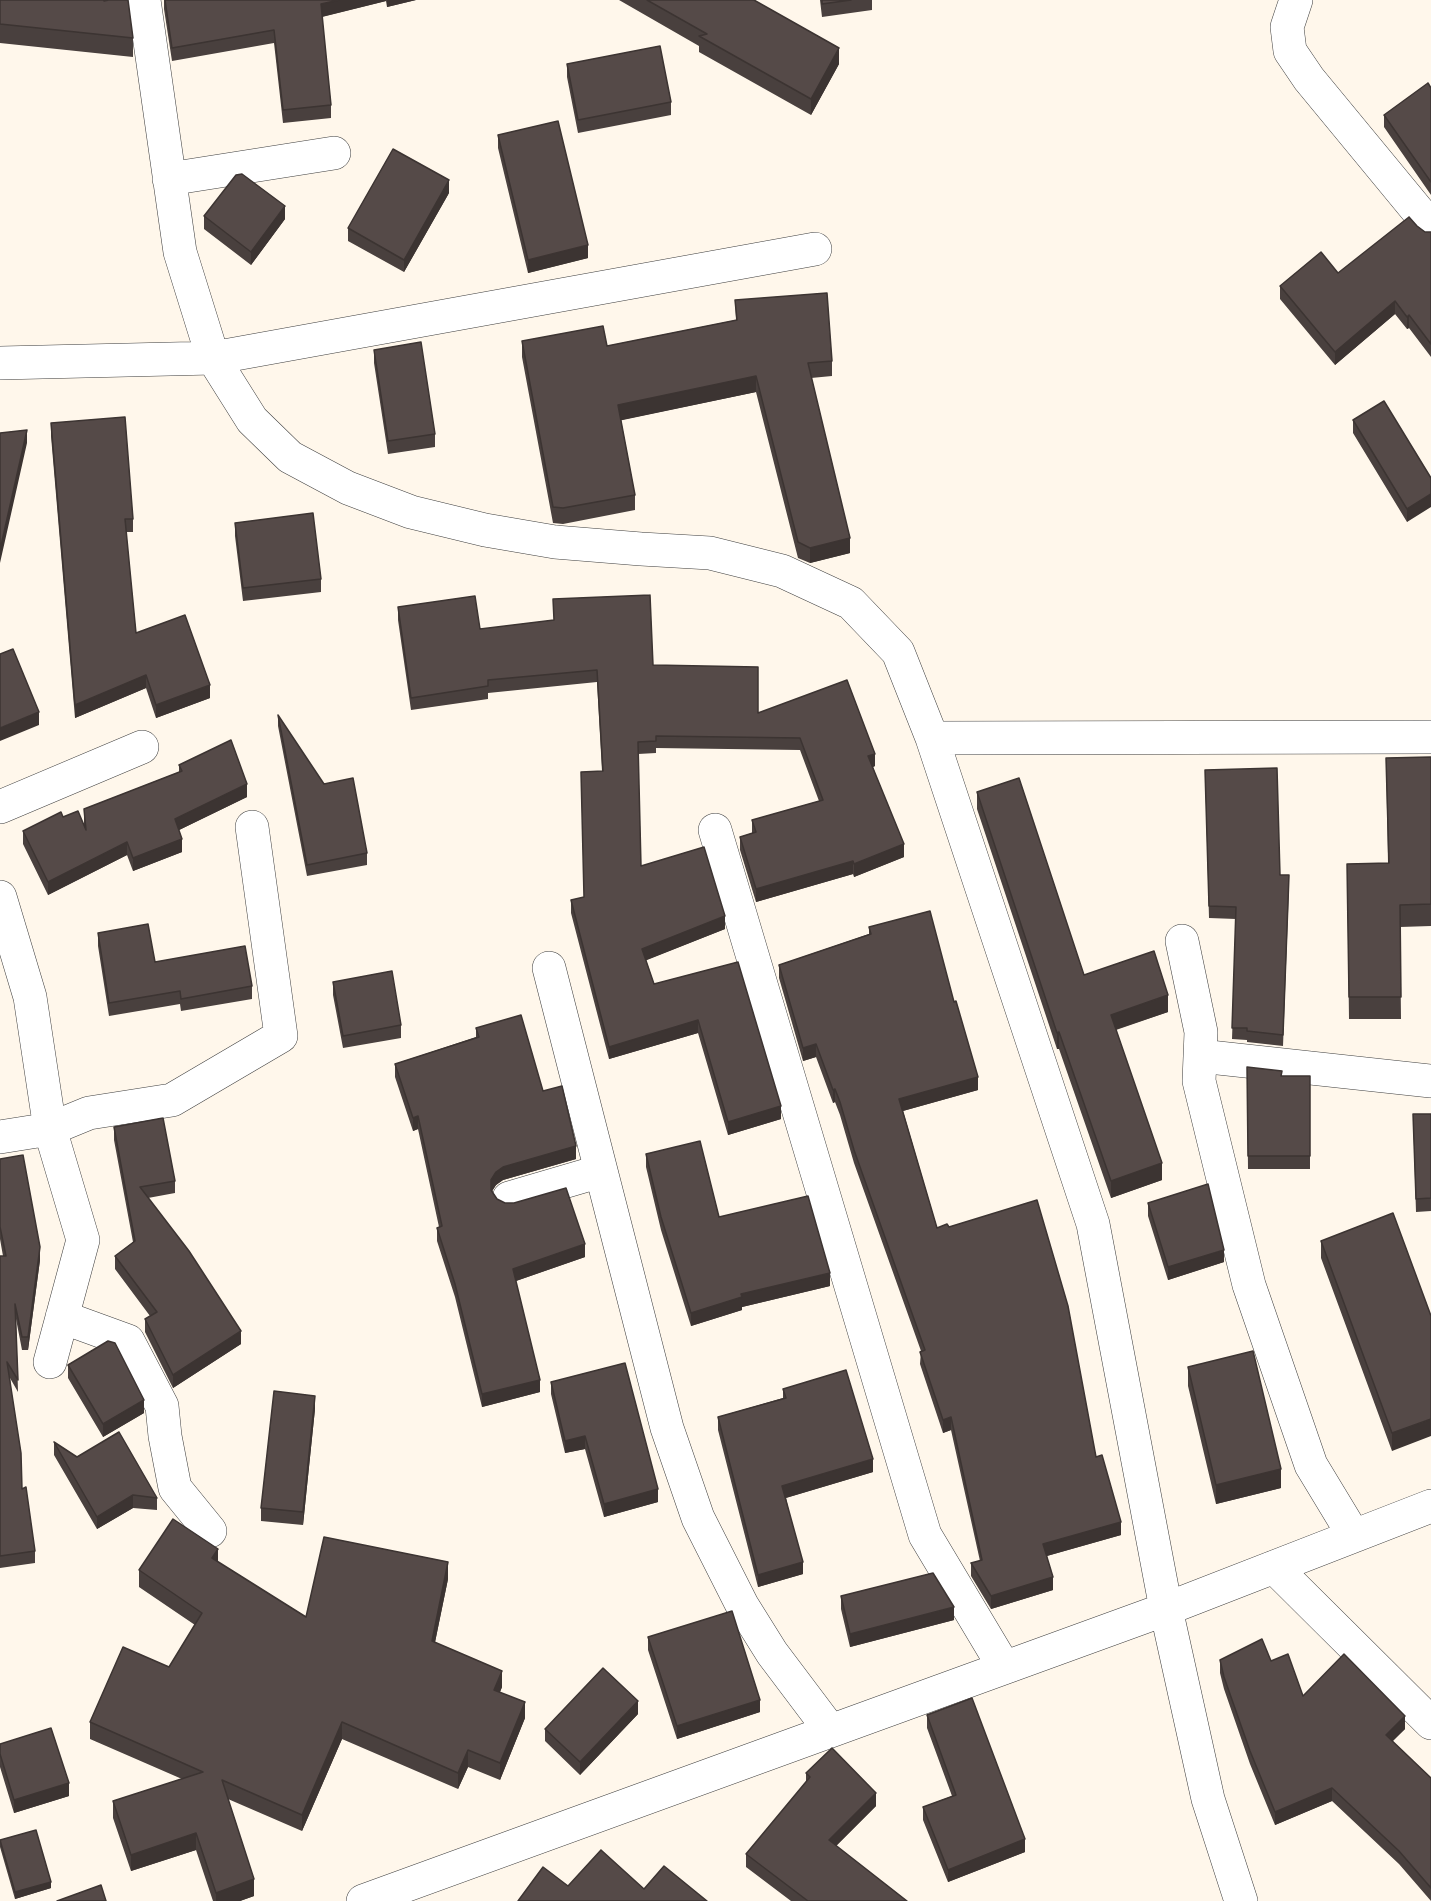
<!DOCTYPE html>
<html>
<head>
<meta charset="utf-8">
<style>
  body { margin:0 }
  canvas { display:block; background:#fff7eb }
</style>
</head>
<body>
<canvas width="1431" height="1901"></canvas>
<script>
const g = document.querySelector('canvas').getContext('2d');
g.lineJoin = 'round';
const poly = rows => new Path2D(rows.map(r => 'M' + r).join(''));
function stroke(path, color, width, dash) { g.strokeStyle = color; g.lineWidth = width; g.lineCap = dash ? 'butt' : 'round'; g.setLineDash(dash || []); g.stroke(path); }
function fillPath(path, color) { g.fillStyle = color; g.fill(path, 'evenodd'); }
const minor = poly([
  [144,0,180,252,213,358,252,420,290,457,348,488,411,512,485,530,555,542,641,549,710,553,782,571,851,603,898,652,932,738,1093,1224,1166,1609,1208,1799,1241,1901],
  [1296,0,1287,27,1290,51,1309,79,1431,227],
  [169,179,334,153],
  [0,363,213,358,815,249],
  [932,738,1431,737],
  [0,807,142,747],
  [715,830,925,1535,1004,1667],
  [0,897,30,997,50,1129,83,1240,50,1362],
  [1182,941,1201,1032,1199,1081,1249,1285,1311,1465,1354,1536],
  [549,968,667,1428,698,1518,742,1605,772,1653,830,1730],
  [1200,1056,1431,1081],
  [0,1137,50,1129,89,1113,172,1100,281,1036,252,827],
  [509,1198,601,1171],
  [62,1317,128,1341,162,1406,165,1436,175,1488,210,1531],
  [1274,1567,1431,1723],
  [363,1901,1166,1609,1431,1506]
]);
stroke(minor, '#3f3f3f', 34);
stroke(minor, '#fff', 33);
fillPath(poly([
  [0,0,133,38,133,57,0,43],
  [164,0,416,0,387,7,386,1,322,17,331,105,331,118,283,123,274,43,172,61,164,9],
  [619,0,754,0,839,64,811,115,699,52,699,46],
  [820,0,872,0,872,10,822,17],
  [567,64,671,102,671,115,578,133,567,77],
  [1431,88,1431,195,1384,127,1384,115],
  [498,135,588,258,528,273,498,148],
  [449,193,404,272,348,241,348,228],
  [204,216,285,219,251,265,204,229],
  [1417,226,1425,232,1431,232,1431,357,1409,328,1407,329,1395,314,1335,365,1280,299,1280,286,1338,273],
  [735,300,832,361,832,376,811,378,850,553,810,563,798,558,756,392,621,420,635,495,635,510,563,524,553,523,522,357,522,341,607,346,736,320],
  [374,350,435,434,435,447,388,454,374,363],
  [1353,420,1431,478,1407,522,1353,433],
  [51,423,133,519,133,532,126,532,136,633,210,698,156,718,146,688,75,718,51,436],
  [235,523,321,579,321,592,243,601,235,536],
  [398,607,480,629,653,665,875,766,873,767,904,857,854,877,853,874,756,902,740,850,740,837,752,833,752,820,819,801,800,750,656,748,656,753,638,754,641,866,725,929,646,960,654,984,738,962,781,1119,728,1135,698,1033,609,1059,571,913,571,900,584,897,602,771,597,682,488,693,488,699,411,710,398,620],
  [278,715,367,853,367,865,307,876,278,726],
  [1431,757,1431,926,1400,927,1401,1019,1349,1019,1347,864,1388,863,1386,758],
  [179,765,247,797,179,830,182,852,133,871,127,855,48,895,23,844,23,831,63,817,84,826,84,809,179,772],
  [1205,770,1289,887,1283,1046,1247,1042,1247,1040,1232,1039,1236,919,1209,918],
  [977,792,1084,975,1168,1012,1116,1030,1162,1180,1111,1198,1059,1049,1057,1049,977,809],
  [869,927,978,1090,903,1111,937,1228,949,1227,1096,1457,1121,1535,1047,1556,1053,1590,991,1609,971,1576,971,1563,980,1561,951,1430,943,1433,920,1364,921,1351,854,1163,840,1115,835,1102,833,1103,816,1057,803,1061,779,978,779,965,869,934],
  [98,933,155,962,252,986,252,999,181,1011,180,1004,109,1016,98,946],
  [333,982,401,1025,401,1038,343,1048,333,995],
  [476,1028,543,1091,576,1159,503,1180,496,1185,492,1191,497,1199,585,1257,516,1281,540,1392,482,1407,455,1297,437,1241,437,1228,439,1227,418,1129,413,1131,395,1077,395,1064,476,1037],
  [1247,1067,1282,1076,1310,1076,1310,1169,1248,1169],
  [1413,1114,1431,1114,1431,1211,1416,1212],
  [114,1127,175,1181,175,1193,148,1198,241,1344,173,1388,145,1332,145,1319,150,1316,115,1269,115,1256,133,1242,114,1140],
  [646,1154,719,1217,830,1286,742,1307,742,1310,691,1326,661,1230,646,1167],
  [0,1159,40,1260,28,1350,22,1350,16,1319,18,1392,10,1378,22,1489,35,1551,35,1563,0,1568,0,1256,3,1256,0,1239],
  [1148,1203,1224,1262,1168,1280,1148,1216],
  [1321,1241,1431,1316,1392,1451,1321,1258],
  [68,1365,144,1413,103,1437,68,1378],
  [1188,1367,1281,1488,1216,1504,1188,1386],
  [551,1382,658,1502,604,1517,585,1449,565,1453,551,1394],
  [783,1389,873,1472,786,1498,803,1574,758,1587,718,1430,718,1417,783,1398],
  [315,1409,303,1525,261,1521,261,1508],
  [54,1442,77,1457,157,1498,157,1510,133,1508,97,1529,54,1455],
  [218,1562,306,1617,448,1579,435,1642,502,1687,500,1692,525,1718,500,1780,468,1767,458,1789,342,1739,302,1831,228,1799,254,1896,240,1901,213,1901,196,1850,131,1871,113,1818,113,1801,182,1779,90,1739,90,1722,169,1667,195,1625,139,1587,139,1570],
  [841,1596,954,1620,850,1647,841,1609],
  [648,1637,760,1712,677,1739,648,1650],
  [1220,1660,1271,1661,1303,1696,1405,1729,1392,1741,1431,1778,1431,1901,1399,1864,1332,1801,1275,1825,1250,1764,1224,1689,1220,1673],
  [638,1714,580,1775,545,1741,545,1729],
  [927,1715,1025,1852,948,1882,923,1820,923,1807,952,1796,927,1728],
  [0,1744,69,1796,14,1813,0,1767],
  [806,1773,876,1806,836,1846,907,1901,791,1901,746,1867,746,1854,806,1782],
  [0,1840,51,1888,15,1899,0,1847]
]), '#49403e');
fillPath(poly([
  [339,0,386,0,386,1,321,17,321,4],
  [387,0,416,0,387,7],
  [839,48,839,64,811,115,811,99],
  [449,180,449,193,404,272,404,260],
  [285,206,285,219,251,265,251,252],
  [588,245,588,258,528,273,528,260],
  [1395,301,1395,314,1335,365,1335,352],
  [1409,315,1409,328,1407,329,1407,317],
  [756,376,756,392,618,421,618,405],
  [27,430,27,443,0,563,0,550],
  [1431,494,1431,507,1407,522,1407,509],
  [850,538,850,553,810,563,810,548],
  [146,675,146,688,75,718,75,705],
  [210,685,210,698,156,718,156,705],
  [39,712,39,725,0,741,0,728],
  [875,754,875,766,868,769,868,756],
  [247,784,247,797,175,832,175,819],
  [182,839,182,852,133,871,133,858],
  [127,842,127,855,48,895,48,882],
  [904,844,904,857,854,877,854,864],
  [853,861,853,874,756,902,756,889],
  [725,916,725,929,642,962,642,949],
  [1168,995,1168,1012,1111,1031,1111,1015],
  [698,1020,698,1033,609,1059,609,1047],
  [1059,1032,1059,1049,1057,1049,1057,1033],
  [816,1044,816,1057,803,1061,803,1048],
  [978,1077,978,1090,899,1112,899,1099],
  [835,1089,835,1102,833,1103,833,1090],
  [781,1106,781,1119,728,1135,728,1122],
  [418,1116,418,1129,413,1131,413,1118],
  [576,1146,576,1159,503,1180,496,1185,491,1193,491,1180,496,1172,503,1167],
  [1162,1163,1162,1180,1111,1198,1111,1181],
  [585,1244,585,1257,513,1282,513,1269],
  [40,1247,40,1260,28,1350,28,1337],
  [1224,1250,1224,1262,1168,1280,1168,1267],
  [830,1273,830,1286,742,1307,742,1310,691,1326,691,1313,741,1294],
  [241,1331,241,1344,173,1388,173,1375],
  [540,1380,540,1392,482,1407,482,1394],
  [315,1396,315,1409,303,1525,303,1512],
  [144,1400,144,1413,103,1437,103,1424],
  [951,1417,951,1430,943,1433,943,1420],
  [1431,1419,1431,1436,1392,1451,1392,1433],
  [585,1436,585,1449,565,1453,565,1441],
  [873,1459,873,1472,782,1499,782,1486],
  [1281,1469,1281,1488,1216,1504,1216,1485],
  [658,1489,658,1502,604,1517,604,1504],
  [133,1495,133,1508,97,1529,97,1517],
  [1121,1522,1121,1535,1043,1557,1043,1544],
  [218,1549,218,1566,212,1558],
  [448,1562,448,1579,432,1657,432,1641],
  [803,1562,803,1574,758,1587,758,1575],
  [1053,1577,1053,1590,991,1609,991,1596],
  [954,1607,954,1620,850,1647,850,1634],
  [502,1671,502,1687,494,1706,494,1690],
  [760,1700,760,1712,677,1739,677,1726],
  [638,1701,638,1714,580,1775,580,1762],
  [525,1702,525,1718,500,1780,500,1763],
  [1405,1716,1405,1729,1386,1748,1386,1735],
  [342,1722,342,1739,302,1831,302,1815],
  [468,1750,468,1767,458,1789,458,1773],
  [69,1783,69,1796,14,1813,14,1800],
  [1332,1788,1332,1801,1275,1825,1275,1812],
  [876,1793,876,1806,829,1853,829,1840],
  [196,1833,196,1850,131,1871,131,1855],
  [1025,1839,1025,1852,948,1882,948,1870],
  [254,1879,254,1896,240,1901,216,1901,216,1893],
  [51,1882,51,1888,15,1899,15,1892]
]), '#3c3432');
const building = poly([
  [0,0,104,0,104,1,109,0,128,0,133,38,0,24,0,0],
  [165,0,339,0,321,4,331,105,283,110,274,30,172,48,165,0],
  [647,0,754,0,839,48,811,99,699,36,707,34,647,0],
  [822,0,851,0,822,4,822,0],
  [660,46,671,102,578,120,567,64,660,46],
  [1428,83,1431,88,1431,182,1384,115,1428,83],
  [558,121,588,245,528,260,498,135,558,121],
  [393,149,449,180,404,260,348,228,393,149],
  [242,174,285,206,251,252,204,216,236,175,242,174],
  [1409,217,1417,226,1425,232,1431,232,1431,344,1409,315,1407,317,1395,301,1335,352,1280,286,1321,252,1338,273,1409,217],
  [827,293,832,361,808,363,850,538,810,548,798,542,756,376,618,405,635,495,563,508,553,507,522,341,603,326,607,346,737,320,735,300,827,293],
  [421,342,435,434,388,441,374,350,421,342],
  [1384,401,1431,478,1431,494,1407,509,1353,420,1384,401],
  [125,417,133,519,125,519,136,633,185,615,210,685,156,705,146,675,75,705,51,423,125,417],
  [27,430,0,550,0,433,27,430],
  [313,513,321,579,243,588,235,523,313,513],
  [650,595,653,665,758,667,758,713,847,680,875,754,868,756,904,844,854,864,853,861,756,889,740,837,756,832,752,820,823,800,800,738,656,736,656,741,638,742,641,866,704,847,725,916,642,949,654,984,738,962,781,1106,728,1122,698,1020,609,1047,571,900,584,897,581,772,603,771,597,670,488,680,488,686,411,698,398,607,475,596,480,629,554,620,553,599,650,595],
  [13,649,39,712,0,728,0,654,13,649],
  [278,715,324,784,353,778,367,853,307,865,278,715],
  [231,740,247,784,175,819,182,839,133,858,127,842,48,882,23,831,61,812,63,817,78,811,86,830,84,809,182,771,179,765,231,740],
  [1431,757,1431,904,1400,905,1401,997,1349,997,1347,864,1389,863,1386,758,1431,757],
  [1277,768,1280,875,1289,875,1283,1035,1247,1031,1247,1028,1232,1028,1236,907,1209,906,1205,770,1277,768],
  [1019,778,1084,975,1154,951,1168,995,1111,1015,1162,1163,1111,1181,1059,1032,1057,1033,977,792,1019,778],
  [930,911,954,1002,956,1001,978,1077,899,1099,937,1228,947,1224,949,1227,1037,1200,1068,1306,1096,1457,1102,1455,1121,1522,1043,1544,1053,1577,991,1596,971,1563,982,1560,951,1417,943,1420,920,1352,925,1350,854,1150,840,1102,835,1089,833,1090,816,1044,803,1048,779,965,871,934,869,927,930,911],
  [148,924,155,962,245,946,252,986,181,999,180,991,109,1003,98,933,148,924],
  [392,971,401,1025,343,1036,333,982,392,971],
  [521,1015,543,1091,562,1086,576,1146,503,1167,496,1172,491,1180,491,1190,497,1199,505,1203,514,1203,566,1188,585,1244,513,1269,540,1380,482,1394,455,1284,437,1228,442,1226,418,1116,413,1118,395,1064,479,1037,476,1028,521,1015],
  [1247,1067,1282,1071,1281,1076,1310,1076,1310,1156,1248,1156,1247,1067],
  [1413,1114,1431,1114,1431,1198,1416,1199,1413,1114],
  [163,1118,175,1181,140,1187,189,1251,241,1331,173,1375,145,1319,157,1312,115,1256,135,1241,114,1127,163,1118],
  [700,1141,719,1217,808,1196,830,1273,741,1294,742,1297,691,1313,661,1217,646,1154,700,1141],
  [23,1155,40,1247,28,1337,22,1337,15,1304,18,1380,7,1362,21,1453,22,1489,26,1487,35,1551,0,1556,0,1256,6,1256,0,1227,0,1159,23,1155],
  [1208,1184,1224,1250,1168,1267,1148,1203,1208,1184],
  [1393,1213,1431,1316,1431,1419,1392,1433,1321,1241,1393,1213],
  [108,1341,115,1343,144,1400,103,1424,68,1365,108,1341],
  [1253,1351,1281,1469,1216,1485,1188,1367,1253,1351],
  [625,1363,658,1489,604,1504,585,1436,565,1441,551,1382,625,1363],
  [846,1370,873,1459,782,1486,803,1562,758,1575,718,1417,786,1398,783,1389,846,1370],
  [274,1391,315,1396,303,1512,261,1508,274,1391],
  [119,1432,157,1498,133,1495,97,1517,54,1442,77,1457,119,1432],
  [173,1519,218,1549,212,1558,306,1617,324,1537,448,1562,432,1641,502,1671,494,1690,525,1702,500,1763,468,1750,458,1773,342,1722,302,1815,222,1780,254,1879,216,1893,196,1833,131,1855,113,1801,203,1772,90,1722,123,1647,169,1667,202,1613,139,1570,173,1519],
  [933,1573,954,1607,850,1634,841,1596,933,1573],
  [732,1611,760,1700,677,1726,648,1637,732,1611],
  [1262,1639,1271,1661,1288,1654,1303,1696,1344,1654,1405,1716,1386,1735,1431,1778,1431,1888,1399,1851,1332,1788,1275,1812,1250,1751,1224,1677,1220,1660,1262,1639],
  [603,1668,638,1701,580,1762,545,1729,603,1668],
  [972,1698,1025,1839,948,1870,923,1807,956,1795,927,1715,972,1698],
  [51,1728,69,1783,14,1800,0,1754,0,1744,51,1728],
  [832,1748,876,1793,829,1840,907,1901,808,1901,746,1854,810,1777,806,1773,832,1748],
  [36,1830,51,1882,15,1892,0,1840,36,1830],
  [601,1850,644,1889,664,1866,707,1901,518,1901,543,1867,568,1886,601,1850],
  [101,1885,106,1901,57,1901,101,1885]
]);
fillPath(building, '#554a48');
stroke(building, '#3c3432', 1.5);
</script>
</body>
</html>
